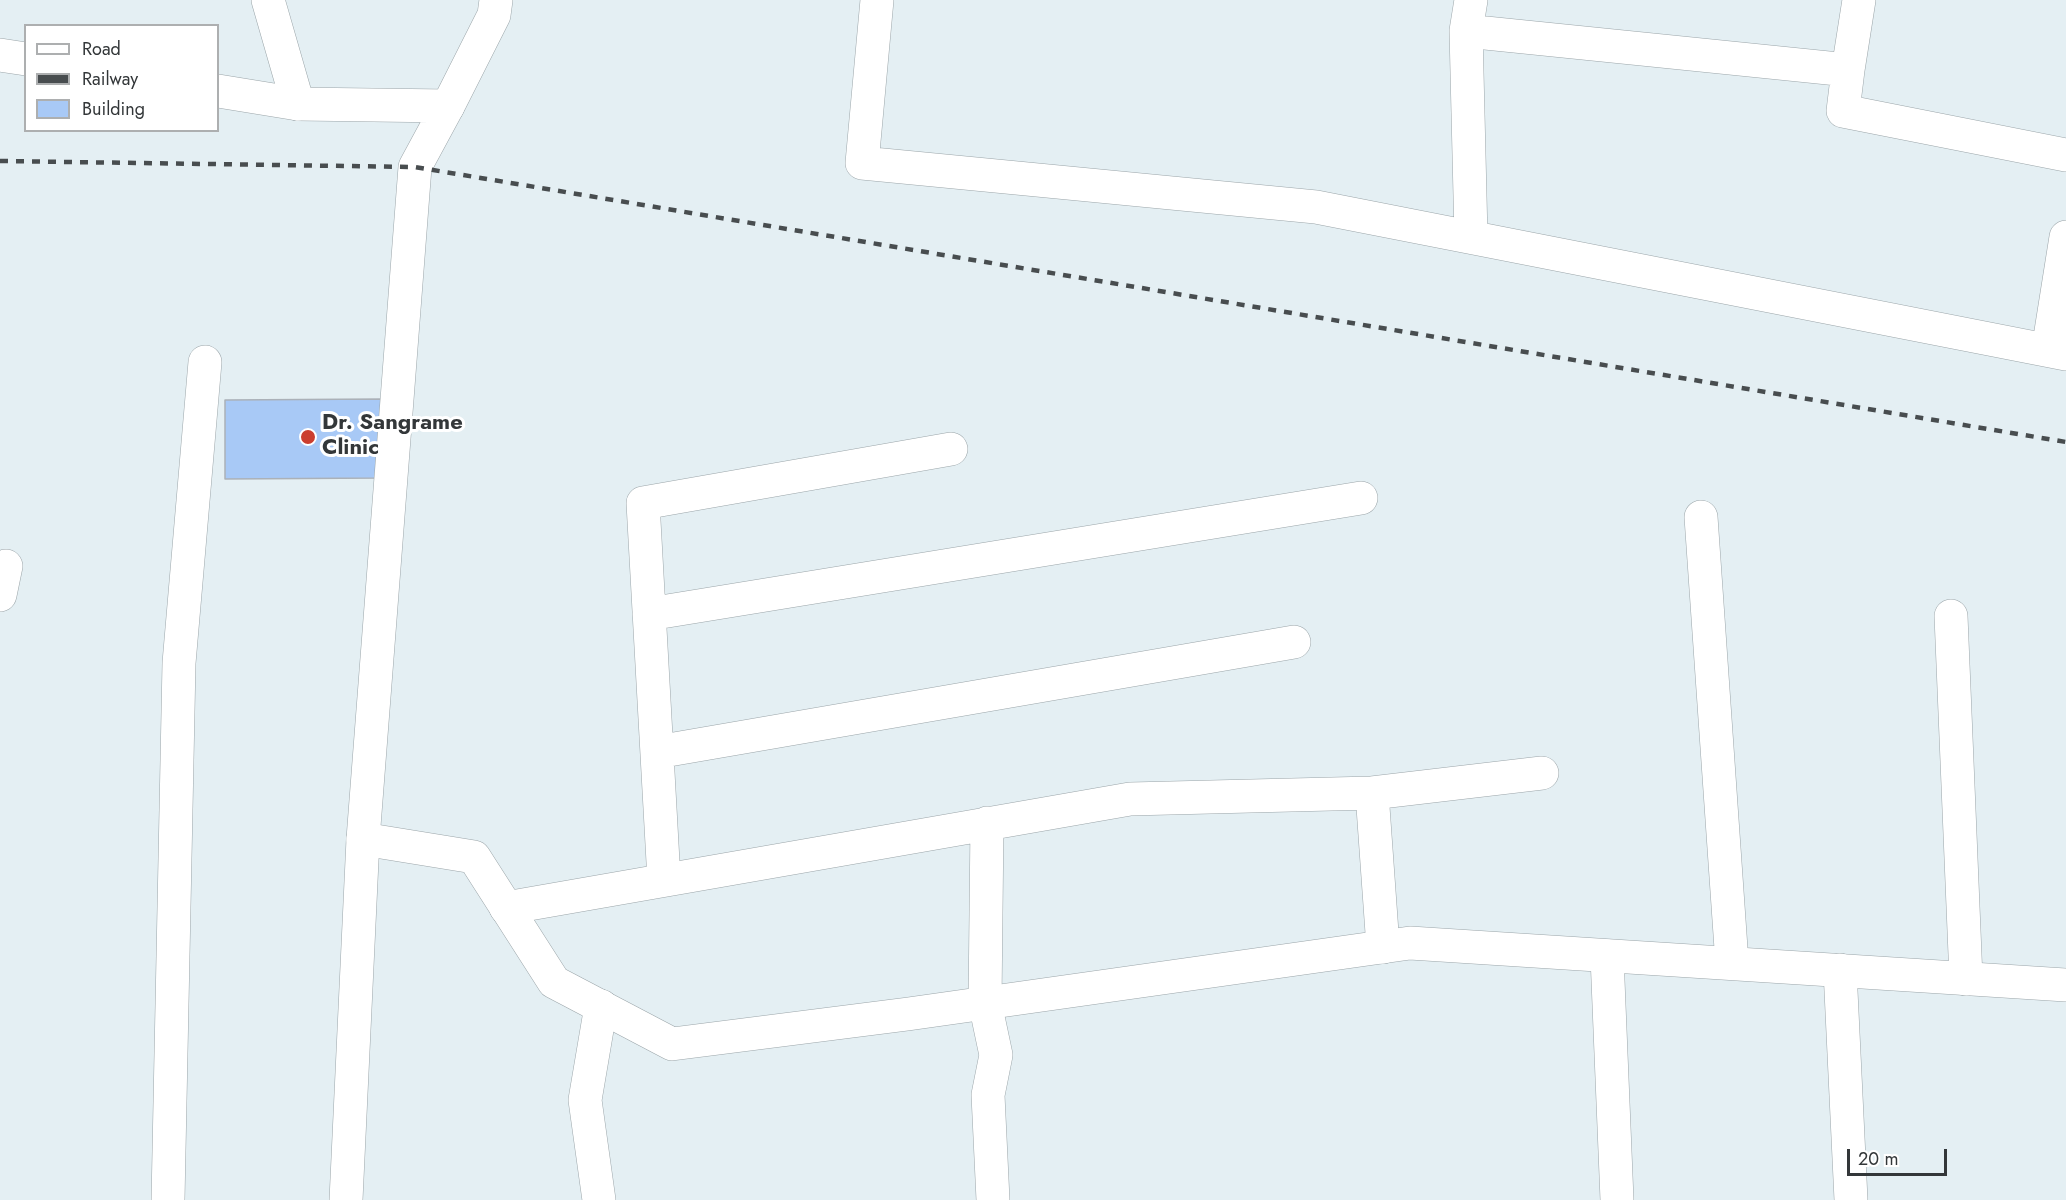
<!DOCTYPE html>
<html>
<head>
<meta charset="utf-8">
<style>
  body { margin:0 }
  #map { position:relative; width:2066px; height:1200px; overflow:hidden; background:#e4eff3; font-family:Jost,sans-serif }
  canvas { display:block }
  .legend { position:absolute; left:24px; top:24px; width:195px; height:108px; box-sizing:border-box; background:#fff; border:2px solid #adafb0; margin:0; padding:8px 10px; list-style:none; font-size:18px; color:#333739 }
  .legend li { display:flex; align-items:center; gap:12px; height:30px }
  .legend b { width:30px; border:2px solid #adafb0 }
  .scale { position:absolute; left:1847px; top:1149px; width:100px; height:27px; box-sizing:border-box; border:3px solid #333739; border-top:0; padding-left:8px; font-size:18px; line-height:21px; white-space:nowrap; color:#333739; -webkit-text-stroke:4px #fff; paint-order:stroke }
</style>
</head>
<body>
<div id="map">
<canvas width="2066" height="1200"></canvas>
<ul class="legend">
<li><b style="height:8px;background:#fff"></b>Road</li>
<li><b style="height:8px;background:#484d4f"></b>Railway</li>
<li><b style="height:16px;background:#a8c9f6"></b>Building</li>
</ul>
<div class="scale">20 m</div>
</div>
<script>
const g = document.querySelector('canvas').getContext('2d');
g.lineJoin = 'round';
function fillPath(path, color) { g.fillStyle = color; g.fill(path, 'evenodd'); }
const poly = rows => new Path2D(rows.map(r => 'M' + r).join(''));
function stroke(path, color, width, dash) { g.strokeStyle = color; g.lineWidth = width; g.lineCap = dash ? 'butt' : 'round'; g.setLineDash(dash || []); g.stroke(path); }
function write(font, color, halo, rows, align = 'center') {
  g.font = font + ' Jost,sans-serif'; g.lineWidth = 6; g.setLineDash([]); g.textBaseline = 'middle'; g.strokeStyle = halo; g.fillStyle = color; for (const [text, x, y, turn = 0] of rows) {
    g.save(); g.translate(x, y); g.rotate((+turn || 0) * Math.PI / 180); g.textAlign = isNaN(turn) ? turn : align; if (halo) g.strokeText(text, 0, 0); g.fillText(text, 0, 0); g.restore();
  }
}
const building = poly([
  [381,399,381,478,225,479,225,400,381,399]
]);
fillPath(building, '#a8c9f6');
stroke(building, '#abb1b8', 1.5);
const minor = poly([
  [268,0,298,104],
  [877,0,862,163,1316,207,2066,354],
  [1466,31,1471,0],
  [1848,70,1843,111,2066,155],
  [448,106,494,15,496,0],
  [1471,237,1466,31,1848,70,1859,0],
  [2048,350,2066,237],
  [1701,517,1732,963],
  [0,595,6,566],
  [649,614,1361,498],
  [1951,616,1966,979],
  [657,752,1294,642],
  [1372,793,1383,947],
  [987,823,985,1003,996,1055,988,1095,993,1200],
  [664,880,643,503,951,449],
  [506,908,1130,799,1372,793,1542,773],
  [1607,956,1617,1200],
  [1840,970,1851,1200],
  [168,1200,179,663,205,362],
  [599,1200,585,1100,601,1006]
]);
const tertiary = poly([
  [363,839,474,857,554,982,672,1044,908,1014,1410,943,2066,985]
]);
const secondary = poly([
  [0,55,26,59],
  [218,91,298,104,448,106,415,167,363,839,346,1200]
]);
stroke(minor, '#9ba5a9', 34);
stroke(tertiary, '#9ba5a9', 34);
stroke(secondary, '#9ba5a9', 34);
stroke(minor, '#fff', 33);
stroke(tertiary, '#fff', 33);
stroke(secondary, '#fff', 33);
stroke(poly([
  [0,161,415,167,2066,442]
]), '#484d4f', 4.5, [8, 8]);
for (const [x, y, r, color] of [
  [308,437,8,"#cb3e2f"]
]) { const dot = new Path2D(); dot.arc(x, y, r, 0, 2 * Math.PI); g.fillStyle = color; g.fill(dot); stroke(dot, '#fff', 2); }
write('bold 22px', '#333739', '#fff', [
  ["Dr. Sangrame",322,424],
  ["Clinic",322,449]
], 'left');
</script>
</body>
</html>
